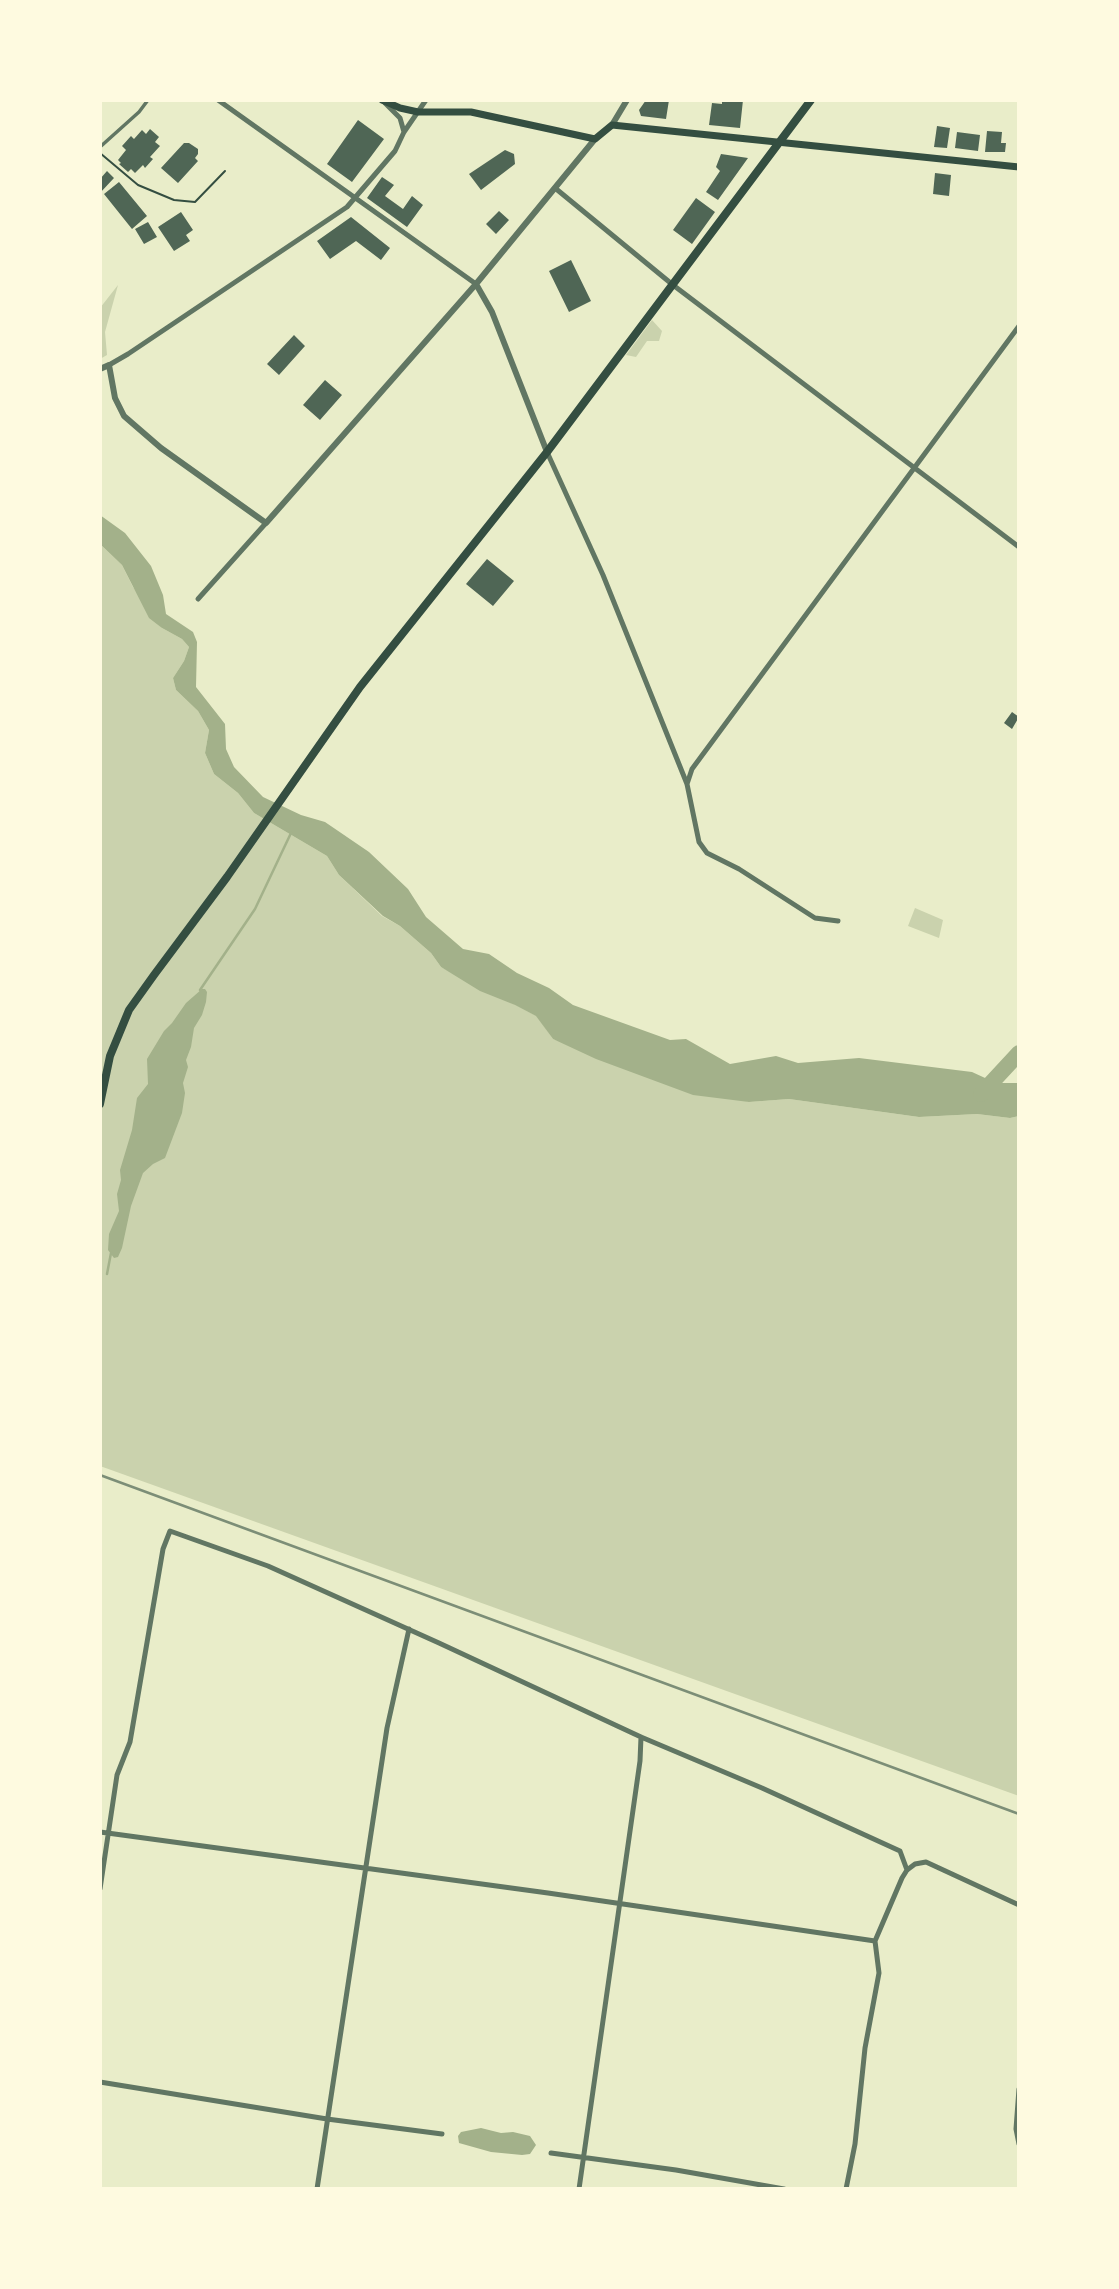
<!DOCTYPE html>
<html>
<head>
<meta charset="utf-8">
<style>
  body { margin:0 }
  #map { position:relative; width:1119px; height:2289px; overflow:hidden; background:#e9edc9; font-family:Overpass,sans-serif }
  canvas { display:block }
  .frame { position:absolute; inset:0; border:102px solid #fefae0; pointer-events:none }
</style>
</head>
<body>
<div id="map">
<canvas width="1119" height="2289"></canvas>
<div class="frame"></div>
</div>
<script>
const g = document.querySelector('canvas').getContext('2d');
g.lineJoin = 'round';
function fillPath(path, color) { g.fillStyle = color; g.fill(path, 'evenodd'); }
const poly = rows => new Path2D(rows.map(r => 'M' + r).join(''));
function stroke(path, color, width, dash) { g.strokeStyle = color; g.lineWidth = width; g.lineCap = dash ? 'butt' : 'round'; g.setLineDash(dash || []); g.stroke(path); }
fillPath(poly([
  [118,285,105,332,107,355,100,359,100,308],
  [652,320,662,331,659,341,647,341,636,357,626,355],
  [100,544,122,565,133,587,162,628,182,639,189,647,184,661,173,678,176,690,198,711,209,730,205,753,214,774,238,793,254,813,327,856,339,875,382,916,400,926,431,953,441,967,537,1016,553,1039,749,1102,789,1099,919,1117,977,1114,1010,1118,1019,1116,1019,1796,100,1466],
  [915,908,943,920,939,938,908,926]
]), '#cad2ad');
fillPath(poly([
  [100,515,125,533,151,566,163,595,166,614,193,632,197,642,196,687,225,724,226,749,234,767,263,797,301,815,325,822,369,852,408,889,426,917,463,949,489,954,517,973,549,988,573,1005,670,1040,686,1039,730,1064,776,1056,798,1063,859,1058,972,1072,996,1083,1019,1083,1019,1116,1010,1118,977,1114,919,1117,789,1099,749,1102,693,1095,596,1059,553,1039,536,1016,515,1005,480,991,441,967,431,953,400,926,383,916,339,875,327,856,254,813,238,793,214,774,205,753,209,730,198,711,176,690,173,678,184,661,189,647,182,639,162,628,149,618,122,565,100,544],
  [202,989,205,989,207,992,206,1002,202,1015,194,1028,191,1047,186,1060,188,1067,183,1083,185,1093,182,1113,165,1158,153,1164,143,1173,131,1206,122,1248,118,1257,114,1258,108,1250,109,1234,119,1211,117,1194,121,1180,120,1170,132,1130,137,1098,148,1084,147,1059,164,1031,172,1023,186,1003],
  [481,2128,501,2133,513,2132,530,2136,536,2145,530,2154,522,2155,491,2152,459,2143,458,2136,461,2132]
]), '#a3b18a');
stroke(poly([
  [200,990,255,909,291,833],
  [107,1274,111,1253]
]), '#a3b18a', 2.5);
stroke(poly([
  [981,1094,1019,1053]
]), '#a3b18a', 16);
fillPath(poly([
  [646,100,669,100,666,119,641,116,639,110],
  [722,100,743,100,740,128,709,125,712,103,722,104],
  [358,120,384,139,352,182,327,164],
  [937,126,950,128,947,148,934,147],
  [150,129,159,137,155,142,160,146,150,157,153,159,145,168,143,165,135,173,131,169,128,172,119,164,121,163,118,160,126,150,122,146,131,136,134,139,142,130,146,134],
  [987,131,1002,132,1001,143,1006,143,1005,152,985,152],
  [957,132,980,135,978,151,955,148],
  [184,143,189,143,198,149,198,154,195,158,198,161,178,183,161,168],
  [505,150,514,154,515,164,481,190,469,174],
  [721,154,748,158,718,200,706,192,720,171,716,167],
  [107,171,114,178,100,193,100,179],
  [935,173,951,175,949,196,933,194],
  [382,177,394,185,385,196,403,209,412,196,423,205,407,227,367,198],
  [119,182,147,216,132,229,104,194],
  [696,198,715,212,692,244,673,230],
  [499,211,509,220,496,234,486,224],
  [181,212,193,230,186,235,190,241,174,251,158,227],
  [351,217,390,248,381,260,356,241,330,259,317,241],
  [148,222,157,237,144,244,135,229],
  [571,260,591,301,569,312,549,271],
  [294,335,305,346,279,375,267,364],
  [325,380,342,395,320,420,303,405],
  [487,559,514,581,493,606,466,584],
  [1012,712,1019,717,1012,729,1004,723]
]), '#4f6655');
stroke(poly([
  [100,153,138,185,174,200,195,202,225,171]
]), '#344e41', 2);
stroke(poly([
  [100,147,139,112,148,100]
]), '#617663', 3.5);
stroke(poly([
  [218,100,476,284],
  [385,103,400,118,404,132],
  [555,188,673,285,1019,547],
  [109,365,128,354,347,207,395,151,404,132,426,100],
  [547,452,603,575,687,784,699,842,707,853,739,869,815,918,838,921],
  [198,599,266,523],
  [687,784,692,769,1019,326],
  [100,1832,548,1893,875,1941],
  [100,1889,117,1775,130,1742,163,1549,170,1531,268,1566,439,1643,641,1737,762,1788,900,1851,907,1870],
  [100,2082,327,2119,442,2134],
  [1019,2089,1016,2129,1019,2144],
  [551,2153,676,2170,784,2189],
  [317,2189,387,1728,409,1629],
  [579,2189,640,1761,641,1737],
  [846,2189,855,2144,865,2048,879,1973,875,1941,902,1878,907,1870,915,1864,926,1862,1019,1905]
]), '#617663', 5);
stroke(poly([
  [612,125,627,100],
  [476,284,492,312,547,452],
  [100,369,109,365,115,398,124,416,161,448,266,523,476,284,595,139]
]), '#617663', 6);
stroke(poly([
  [382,100,400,108,418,112,471,112,595,139,612,125,1019,167]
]), '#344e41', 7);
stroke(poly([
  [100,1104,110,1056,129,1010,154,975,227,877,360,687,547,452,811,100]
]), '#344e41', 8);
stroke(poly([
  [100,1475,1019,1814]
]), '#7c8e77', 2.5);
</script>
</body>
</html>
